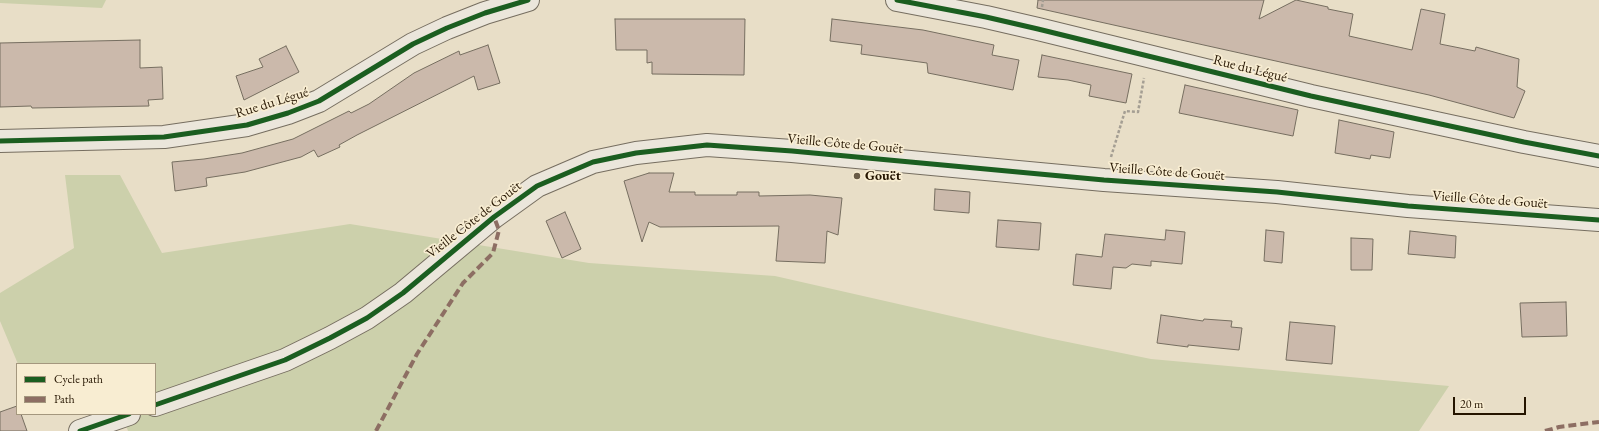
<!DOCTYPE html>
<html>
<head>
<meta charset="utf-8">
<style>
  body { margin:0 }
  #map { position:relative; width:1599px; height:431px; overflow:hidden; background:#e8dec7; font-family:"EB Garamond",serif }
  canvas { display:block }
  .legend { position:absolute; left:16px; top:363px; width:140px; height:52px; box-sizing:border-box; background:#f8edd2; border:1px solid #a4977e; margin:0; padding:5px 7px; list-style:none; font-size:12px; color:#251500 }
  .legend li { display:flex; align-items:center; gap:8px; height:20px }
  .legend b { width:20px; border:1px solid #a4977e }
  .scale { position:absolute; left:1453px; top:397px; width:73px; height:18px; box-sizing:border-box; border:2px solid #251500; border-top:0; padding-left:5px; font-size:12px; line-height:14px; white-space:nowrap; color:#251500; -webkit-text-stroke:3px #f8edd2; paint-order:stroke }
</style>
</head>
<body>
<div id="map">
<canvas width="1599" height="431"></canvas>
<ul class="legend">
<li><b style="height:5px;background:#1b5e20"></b>Cycle path</li>
<li><b style="height:5px;background:#8d6e63"></b>Path</li>
</ul>
<div class="scale">20 m</div>
</div>
<script>
const g = document.querySelector('canvas').getContext('2d');
g.lineJoin = 'round';
function fillPath(path, color) { g.fillStyle = color; g.fill(path, 'evenodd'); }
const poly = rows => new Path2D(rows.map(r => 'M' + r).join(''));
function stroke(path, color, width, dash) { g.strokeStyle = color; g.lineWidth = width; g.lineCap = dash ? 'butt' : 'round'; g.setLineDash(dash || []); g.stroke(path); }
function write(font, color, halo, rows, align = 'center') {
  g.font = font + ' "EB Garamond",serif'; g.lineWidth = 3.5; g.setLineDash([]); g.textBaseline = 'middle'; g.strokeStyle = halo; g.fillStyle = color; for (const [text, x, y, turn = 0] of rows) {
    g.save(); g.translate(x, y); g.rotate((+turn || 0) * Math.PI / 180); g.textAlign = isNaN(turn) ? turn : align; if (halo) g.strokeText(text, 0, 0); g.fillText(text, 0, 0); g.restore();
  }
}
fillPath(poly([
  [0,0,106,0,102,8,0,3],
  [65,175,120,175,162,253,350,224,589,263,775,276,1048,338,1151,359,1449,386,1419,431,128,431,122,414,155,414,155,364,18,364,0,321,0,293,74,248]
]), '#ccd0ab');
const building = poly([
  [1038,0,1264,0,1259,19,1296,0,1328,7,1328,9,1353,14,1349,36,1412,50,1421,9,1445,14,1440,44,1475,51,1476,47,1519,59,1517,87,1525,91,1514,118,1429,95,1037,8,1038,0],
  [615,19,745,19,744,75,652,74,652,62,647,63,647,50,616,50,615,19],
  [832,19,923,30,994,45,992,55,1019,60,1013,90,928,73,927,63,861,54,862,45,830,41,832,19],
  [140,40,140,68,162,67,163,99,148,100,149,106,32,108,31,106,0,107,0,43,140,40],
  [488,45,500,83,478,90,474,76,357,135,339,145,340,147,318,157,314,150,301,157,245,172,206,178,207,186,175,191,172,162,204,159,242,153,293,139,349,111,351,113,369,104,414,73,459,51,460,55,488,45],
  [286,46,299,72,244,100,236,76,263,67,259,59,286,46],
  [1042,55,1132,74,1126,103,1089,96,1091,85,1068,80,1038,77,1042,55],
  [1185,85,1298,110,1293,136,1179,113,1185,85],
  [1339,120,1394,132,1390,158,1371,155,1370,159,1335,153,1339,120],
  [649,173,674,173,669,192,695,192,695,195,737,195,737,192,759,192,759,196,810,195,842,198,838,235,827,231,825,263,776,261,779,226,660,227,649,222,642,242,624,181,649,173],
  [935,189,970,192,969,213,934,210,935,189],
  [565,212,581,249,562,258,546,221,565,212],
  [998,220,1041,223,1039,250,996,247,998,220],
  [1166,230,1185,232,1182,264,1151,261,1151,266,1132,264,1126,268,1113,267,1111,289,1073,285,1076,254,1102,257,1105,234,1165,240,1166,230],
  [1266,230,1284,232,1282,263,1264,261,1266,230],
  [1410,231,1456,236,1455,258,1408,254,1410,231],
  [1351,238,1373,239,1372,270,1351,270,1351,238],
  [1566,302,1567,336,1522,337,1520,303,1566,302],
  [1161,315,1203,321,1204,319,1232,321,1231,327,1242,328,1239,350,1188,345,1188,347,1157,343,1161,315],
  [1290,322,1335,326,1332,364,1286,360,1290,322],
  [17,406,17,414,21,414,27,431,0,431,0,412,17,406]
]);
fillPath(building, '#cbb9ab');
stroke(building, '#766e60', 1);
const secondary = poly([
  [897,0,986,17,1038,29,1311,96,1524,142,1599,156],
  [0,141,164,137,247,125,288,113,319,101,413,44,447,28,485,13,528,0],
  [155,405,285,360,330,338,367,318,403,293,494,217,537,186,593,162,636,153,707,145,792,151,1104,180,1277,192,1408,206,1599,220],
  [80,431,129,414]
]);
stroke(secondary, '#766e60', 24);
stroke(poly([
  [1042,7,1043,0],
  [1111,157,1125,111,1138,112,1144,78]
]), '#a49e93', 2.5, [3, 2]);
stroke(secondary, '#ebe6db', 22);
stroke(poly([
  [376,431,417,354,463,283,493,253,499,230,494,217],
  [1545,431,1559,427,1599,422]
]), '#8d6e63', 4, [8, 4]);
stroke(poly([
  [897,0,986,17,1038,29,1311,96,1524,142,1599,156],
  [0,141,164,137,247,125,288,113,319,101,413,44,447,28,485,13,528,0],
  [155,405,285,360,330,338,367,318,403,293,494,217,537,186,593,162,636,153,707,145,792,151,1104,180,1277,192,1408,206,1599,220],
  [80,431,129,414]
]), '#1b5e20', 5);
for (const [x, y, r, color] of [
  [857,176,4,"#695b46"]
]) { const dot = new Path2D(); dot.arc(x, y, r, 0, 2 * Math.PI); g.fillStyle = color; g.fill(dot); stroke(dot, '#f8edd2', 1.5); }
write('14px', '#251500', '#f8edd2', [
  ["Rue du Légué",1250,69,14],
  ["Rue du Légué",272,103,-17],
  ["Vieille Côte de Gouët",845,144,5],
  ["Vieille Côte de Gouët",1167,172,4],
  ["Vieille Côte de Gouët",1490,200,4],
  ["Vieille Côte de Gouët",474,220,-38]
]);
write('bold 14px', '#251500', '#f8edd2', [
  ["Gouët",865,176]
], 'left');
</script>
</body>
</html>
